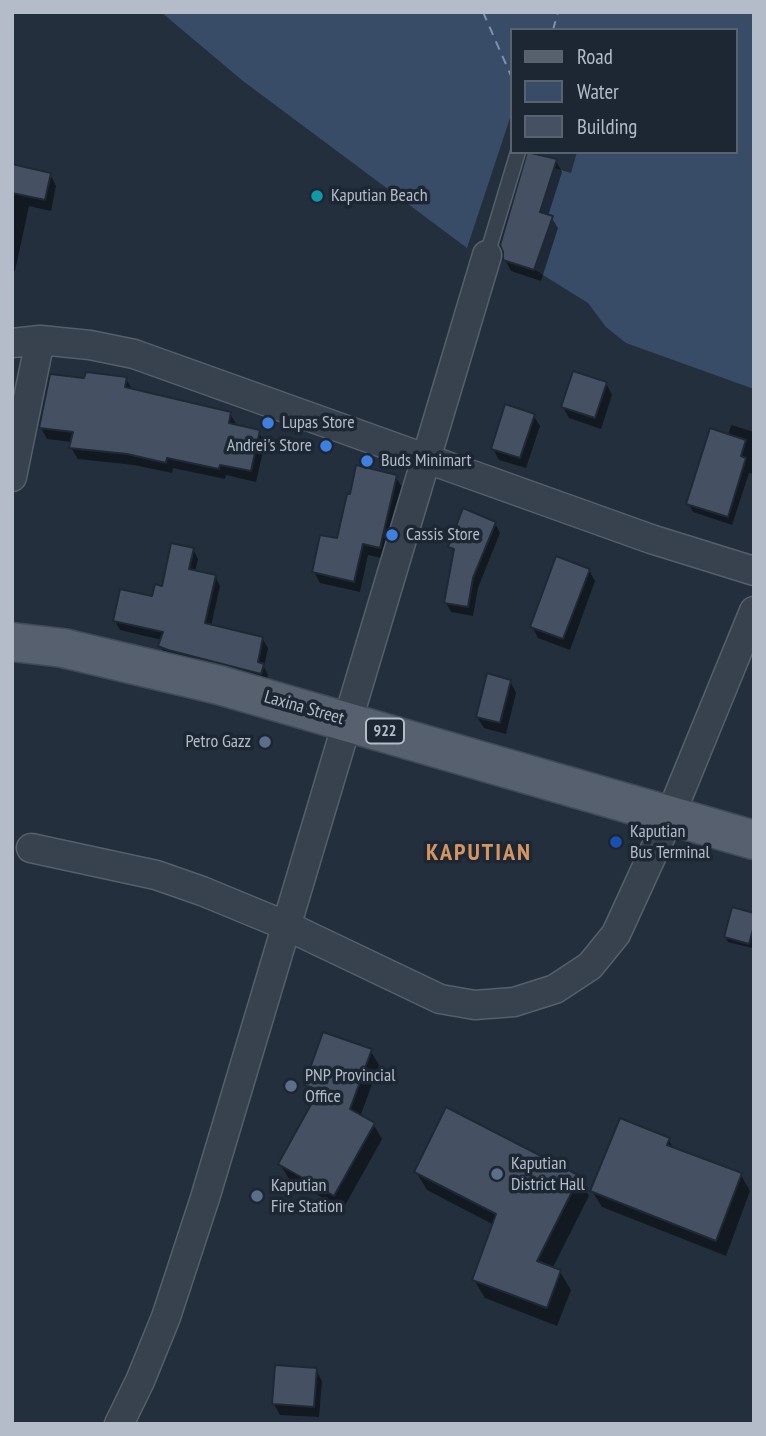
<!DOCTYPE html>
<html>
<head>
<meta charset="utf-8">
<style>
  body { margin:0 }
  #map { position:relative; width:766px; height:1436px; overflow:hidden; background:#242f3e; font-family:"PT Sans Narrow",sans-serif }
  canvas { display:block }
  .frame { position:absolute; inset:0; border:14px solid #b4bcc9; pointer-events:none }
  .legend { position:absolute; left:510px; top:28px; width:228px; height:126px; box-sizing:border-box; background:#1d2633; border:2px solid #59626f; margin:0; padding:9px 12px; list-style:none; font-size:21px; color:#b4bcc9 }
  .legend li { display:flex; align-items:center; gap:14px; height:35px }
  .legend b { width:35px; border:2px solid #59626f }
</style>
</head>
<body>
<div id="map">
<canvas width="766" height="1436"></canvas>
<div class="frame"></div>
<ul class="legend">
<li><b style="height:9px;background:#56606e"></b>Road</li>
<li><b style="height:19px;background:#394c67"></b>Water</li>
<li><b style="height:19px;background:#455162"></b>Building</li>
</ul>
</div>
<script>
const g = document.querySelector('canvas').getContext('2d');
g.lineJoin = 'round';
function fillPath(path, color) { g.fillStyle = color; g.fill(path, 'evenodd'); }
const poly = rows => new Path2D(rows.map(r => 'M' + r).join(''));
function stroke(path, color, width, dash) { g.strokeStyle = color; g.lineWidth = width; g.lineCap = dash ? 'butt' : 'round'; g.setLineDash(dash || []); g.stroke(path); }
function write(font, color, halo, rows, align = 'center') {
  g.font = font + ' "PT Sans Narrow",sans-serif'; g.lineWidth = 7; g.setLineDash([]); g.textBaseline = 'middle'; g.strokeStyle = halo; g.fillStyle = color; for (const [text, x, y, turn = 0] of rows) {
    g.save(); g.translate(x, y); g.rotate((+turn || 0) * Math.PI / 180); g.textAlign = isNaN(turn) ? turn : align; if (halo) g.strokeText(text, 0, 0); g.fillText(text, 0, 0); g.restore();
  }
}
fillPath(poly([
  [161,12,754,12,754,389,626,343,606,327,588,303,535,270,467,248,243,81],
  [512,30,736,30,736,152,512,152]
]), '#394c67');
fillPath(poly([
  [512,112,512,152,577,152,571,173,554,168,540,211,553,216,534,270,467,248]
]), '#242f3e');
fillPath(poly([
  [529,152,556,161,562,172,548,216,551,217,558,228,541,281,511,271,505,260,502,245],
  [12,166,50,174,56,186,51,211,29,206,15,271,12,270],
  [126,379,133,391,230,414,237,425,258,431,265,443,256,482,226,475,225,479,173,468,172,473,134,465,78,459,71,448,72,442,47,439,41,428,86,380],
  [606,383,612,395,601,429,569,418,563,407],
  [533,415,540,426,526,468,499,460,493,449],
  [731,425,754,432,754,474,749,473,732,525,693,512,688,503,728,436],
  [395,476,402,487,386,559,368,555,360,592,320,583,314,572,338,540],
  [495,523,500,533,478,588,473,616,451,612,446,603,455,555,450,546],
  [193,549,198,559,195,572,215,576,220,586,211,626,262,638,268,648,264,667,268,675,266,683,165,655,160,646,162,640,120,630,115,621,154,599],
  [589,570,595,581,570,650,538,638,532,626],
  [510,681,516,693,506,734,484,728,477,717],
  [754,915,752,948,728,942,725,936],
  [370,1050,379,1065,360,1117,373,1124,382,1139,343,1209,289,1179,280,1164,314,1099,306,1085],
  [668,1139,674,1149,741,1175,750,1191,726,1256,602,1207,592,1191],
  [416,1172,578,1177,589,1196,552,1269,560,1272,571,1290,557,1326,485,1298,474,1280,494,1225,427,1190],
  [316,1370,322,1381,319,1417,280,1415,274,1404]
]), '#0007');
stroke(poly([
  [483,12,512,78],
  [553,30,558,12]
]), '#7c92b1', 2, [9, 7]);
const building = poly([
  [527,152,557,159,540,212,553,216,534,270,503,260,503,252,500,245,527,152],
  [12,164,51,173,45,200,12,193,12,164],
  [573,371,607,382,595,418,561,407,573,371],
  [86,372,127,377,125,387,231,412,229,423,260,430,251,471,220,465,219,469,167,458,166,463,127,454,69,448,73,432,39,428,50,374,84,378,86,372],
  [505,404,535,414,520,458,491,449,505,404],
  [710,428,746,440,741,456,746,458,728,517,686,504,710,428],
  [356,465,397,475,380,548,363,544,354,582,312,572,320,535,337,538,347,494,350,494,356,465],
  [463,508,496,522,473,578,468,607,444,603,454,549,448,547,463,508],
  [171,543,194,548,189,569,216,575,205,623,263,637,258,662,264,664,261,674,168,650,158,646,163,632,113,621,120,589,152,596,155,584,162,586,171,543],
  [556,556,590,569,563,639,530,627,556,556],
  [487,673,511,680,500,723,476,717,487,673],
  [732,907,754,913,754,926,749,944,724,937,732,907],
  [323,1032,372,1049,350,1109,375,1123,334,1196,278,1164,319,1090,304,1085,323,1032],
  [446,1107,580,1176,537,1261,561,1270,547,1308,472,1280,496,1214,414,1172,446,1107],
  [620,1118,670,1138,667,1145,742,1173,716,1241,590,1191,620,1118],
  [275,1365,317,1368,314,1407,272,1404,275,1365]
]);
fillPath(building, '#455162');
stroke(building, '#1f2835', 2);
const lane = poly([
  [487,255,518,152]
]);
const street = poly([
  [12,343,40,340,90,345,134,354,651,539,754,571],
  [12,477,40,340],
  [31,848,156,875,202,891,287,926,440,999,475,1005,514,1002,555,989,590,966,616,934,670,816,754,611],
  [119,1424,140,1381,166,1317,205,1198,487,255]
]);
const primary = poly([
  [12,642,63,648,219,685,754,840]
]);
stroke(lane, '#565f6c', 17);
stroke(street, '#565f6c', 31);
stroke(primary, '#414a57', 41);
stroke(lane, '#38414e', 14);
stroke(street, '#38414e', 28);
stroke(primary, '#56606e', 38);
for (const [x, y, r, color] of [
  [317,196,7,"#0f9aa8"],
  [268,423,7,"#3f7fe0"],
  [326,446,7,"#3f7fe0"],
  [367,461,7,"#3f7fe0"],
  [392,535,7,"#3f7fe0"],
  [265,742,7,"#5c6f8a"],
  [616,842,7,"#1a4fb4"],
  [291,1086,7,"#5c6f8a"],
  [497,1174,7,"#5c6f8a"],
  [257,1196,7,"#5c6f8a"]
]) { const dot = new Path2D(); dot.arc(x, y, r, 0, 2 * Math.PI); g.fillStyle = color; g.fill(dot); stroke(dot, '#1d2633', 2.5); }
for (const [x, y, w] of [
  [385,731,38]
]) { const box = new Path2D(); box.roundRect(x - w / 2, y - 12.5, w, 25, 5); g.fillStyle = '#1d2633'; g.fill(box); stroke(box, '#b4bcc9', 2); }
write('bold 16px', '#b4bcc9', null, [
  ["922",385,731]
]);
write('18px', '#b4bcc9', '#1d2633', [
  ["Kaputian Beach",331,196],
  ["Lupas Store",282,423],
  ["Andrei's Store",312,446,"right"],
  ["Buds Minimart",381,461],
  ["Cassis Store",406,535],
  ["Petro Gazz",251,742,"right"],
  ["Kaputian",630,832],
  ["Bus Terminal",630,853],
  ["PNP Provincial",305,1076],
  ["Office",305,1097],
  ["Kaputian",511,1164],
  ["District Hall",511,1185],
  ["Kaputian",271,1186],
  ["Fire Station",271,1207]
], 'left');
write('18px', '#b4bcc9', '#1d2633', [
  ["Laxina Street",304,708,16]
]);
g.letterSpacing = '2px';
write('bold 24px', '#d59563', '#1d2633', [
  ["KAPUTIAN",479,853]
]);
g.letterSpacing = '0px';
</script>
</body>
</html>
